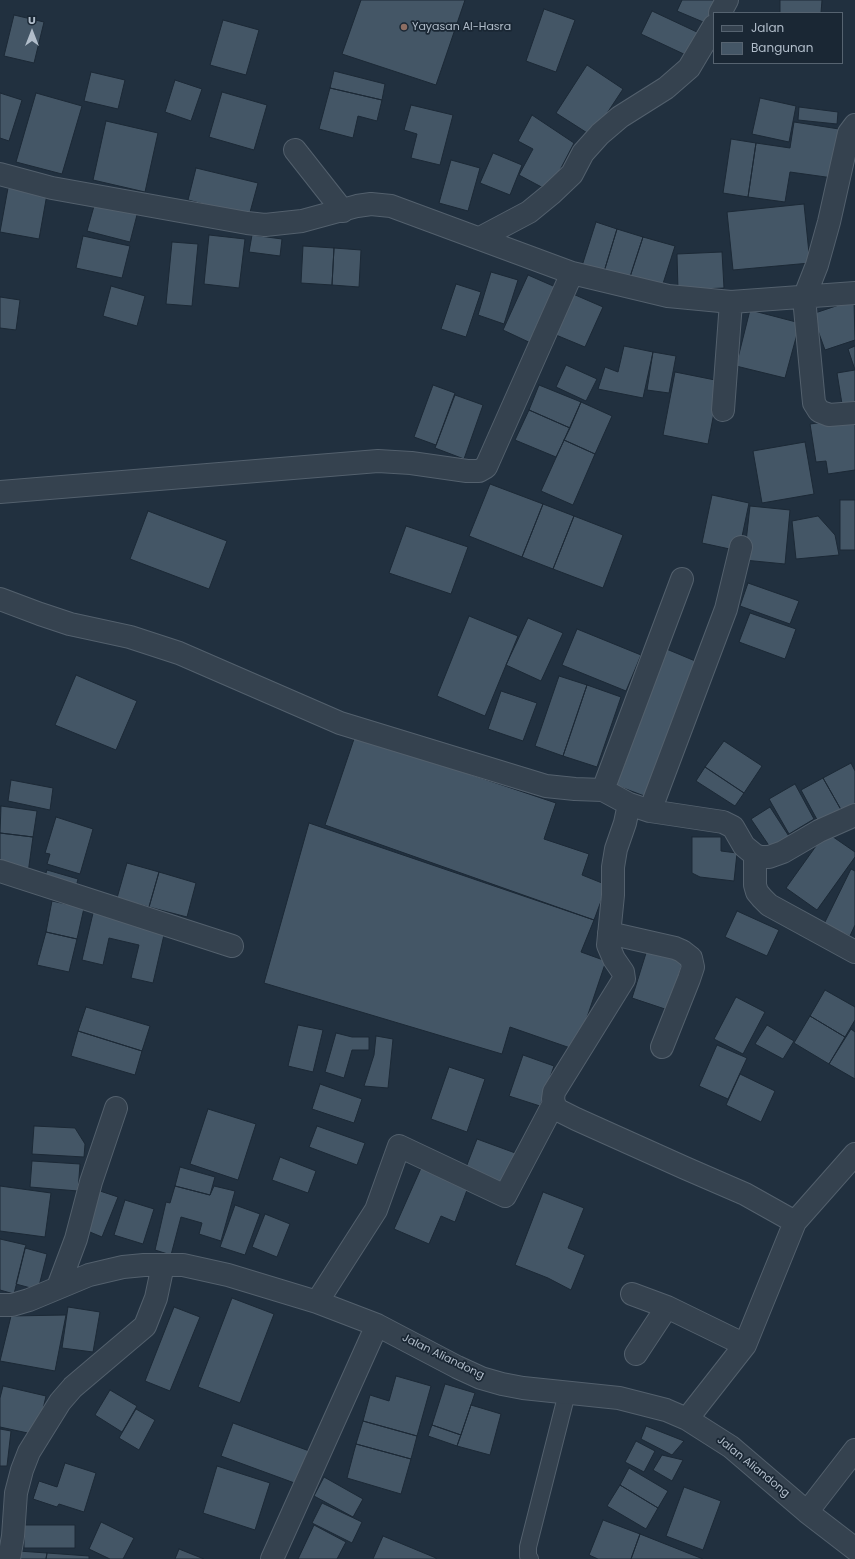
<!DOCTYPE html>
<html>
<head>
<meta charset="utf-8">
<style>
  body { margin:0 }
  #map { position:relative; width:855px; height:1559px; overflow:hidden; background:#21303f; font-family:Poppins,sans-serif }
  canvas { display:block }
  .legend { position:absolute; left:713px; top:12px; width:130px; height:52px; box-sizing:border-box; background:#1a2734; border:1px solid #566370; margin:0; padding:5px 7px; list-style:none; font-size:12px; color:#b1bdca }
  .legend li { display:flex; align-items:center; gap:8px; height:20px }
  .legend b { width:20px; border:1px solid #566370 }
  .north { position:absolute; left:12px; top:12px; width:40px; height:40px; -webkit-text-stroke:3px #1a2734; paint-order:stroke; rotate:0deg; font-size:11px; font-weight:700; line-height:16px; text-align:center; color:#b1bdca }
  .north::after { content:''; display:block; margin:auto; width:14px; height:18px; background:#b1bdca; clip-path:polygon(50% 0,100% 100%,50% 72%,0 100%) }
</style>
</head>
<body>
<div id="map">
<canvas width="855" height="1559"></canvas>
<ul class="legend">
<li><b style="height:5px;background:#35424f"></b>Jalan</li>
<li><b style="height:11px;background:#445666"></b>Bangunan</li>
</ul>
<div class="north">U</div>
</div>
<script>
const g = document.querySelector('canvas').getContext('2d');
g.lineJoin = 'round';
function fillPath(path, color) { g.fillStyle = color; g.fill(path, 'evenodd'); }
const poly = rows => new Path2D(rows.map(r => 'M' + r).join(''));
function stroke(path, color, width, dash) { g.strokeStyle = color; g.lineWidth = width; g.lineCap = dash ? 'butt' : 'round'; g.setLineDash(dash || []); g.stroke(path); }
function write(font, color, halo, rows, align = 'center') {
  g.font = font + ' Poppins,sans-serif'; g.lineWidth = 3.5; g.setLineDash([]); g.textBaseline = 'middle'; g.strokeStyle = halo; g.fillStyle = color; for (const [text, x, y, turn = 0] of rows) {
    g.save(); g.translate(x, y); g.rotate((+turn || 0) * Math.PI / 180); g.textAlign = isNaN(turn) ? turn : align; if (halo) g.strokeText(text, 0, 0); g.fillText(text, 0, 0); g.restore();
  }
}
const building = poly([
  [361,0,465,0,436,85,342,54,361,0],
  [682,0,719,0,708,24,677,11,682,0],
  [780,0,822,0,821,13,780,13,780,0],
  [544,9,575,20,556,72,526,61,544,9],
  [652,11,699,33,688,56,641,34,652,11],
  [14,15,44,22,34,63,4,56,14,15],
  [223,20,259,30,246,75,210,65,223,20],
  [587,65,623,89,592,136,556,113,587,65],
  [334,71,385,84,382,100,330,88,334,71],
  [91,72,125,80,118,109,84,101,91,72],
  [175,80,202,89,191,121,165,112,175,80],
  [330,88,382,100,377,121,358,116,353,138,319,129,330,88],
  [222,92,267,105,254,150,209,137,222,92],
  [0,93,22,100,9,141,0,138,0,93],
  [36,93,82,106,62,174,16,162,36,93],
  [760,98,796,106,789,142,752,134,760,98],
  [411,105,453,115,440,165,411,158,417,134,404,130,411,105],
  [799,107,838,112,837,124,798,120,799,107],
  [532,115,574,143,549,191,519,175,533,149,518,141,532,115],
  [106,121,158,133,145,192,93,180,106,121],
  [794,122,839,129,833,178,790,172,785,202,748,197,756,143,790,148,794,122],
  [731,139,756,143,748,197,723,193,731,139],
  [493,153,522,165,510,195,480,183,493,153],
  [451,160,480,168,468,211,439,203,451,160],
  [196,168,258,183,249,216,188,200,196,168],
  [8,188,47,194,39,239,0,232,8,188],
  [96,199,138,211,130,242,87,231,96,199],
  [804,204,810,263,733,270,727,212,804,204],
  [596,222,617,229,603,275,581,269,596,222],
  [617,229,643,237,628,283,603,275,617,229],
  [209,235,245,239,239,288,204,284,209,235],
  [252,235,282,239,280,256,249,252,252,235],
  [83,236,130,246,122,278,76,268,83,236],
  [643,237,675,246,660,293,628,283,643,237],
  [172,242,198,244,192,306,166,304,172,242],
  [303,246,334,248,332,285,301,283,303,246],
  [334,248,361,250,359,287,332,285,334,248],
  [722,252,724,288,678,290,677,254,722,252],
  [491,272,518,280,504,324,478,315,491,272],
  [528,275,560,289,535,345,503,330,528,275],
  [456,284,481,292,466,337,441,329,456,284],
  [111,286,145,296,137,326,103,316,111,286],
  [573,294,603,307,585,347,556,335,573,294],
  [0,297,20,300,16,330,0,328,0,297],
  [854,300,855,340,825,350,812,314,854,300],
  [750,310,800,323,785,378,736,366,750,310],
  [624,346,653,352,643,398,598,389,605,367,618,372,624,346],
  [855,346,855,370,848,349,855,346],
  [653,352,676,356,669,393,647,390,653,352],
  [566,365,597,379,586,401,556,387,566,365],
  [855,370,855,409,843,410,837,373,855,370],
  [675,372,720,381,708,444,663,435,675,372],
  [433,385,455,393,436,445,414,437,433,385],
  [539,385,581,402,570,428,529,410,539,385],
  [455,395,483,405,464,459,435,448,455,395],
  [581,402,612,416,595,454,564,440,581,402],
  [529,410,570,428,556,457,515,440,529,410],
  [855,418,855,470,828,474,826,461,816,462,810,424,855,418],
  [564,440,595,454,573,505,541,491,564,440],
  [805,442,814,494,762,503,753,451,805,442],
  [490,484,543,504,522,557,469,536,490,484],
  [712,495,749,503,739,551,702,543,712,495],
  [840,500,855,500,855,550,840,550,840,500],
  [543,504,574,516,553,569,522,557,543,504],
  [750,506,790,510,785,564,744,560,750,506],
  [148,511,227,541,209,589,130,559,148,511],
  [574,516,623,535,603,588,553,569,574,516],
  [818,516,835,535,839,555,796,559,792,521,818,516],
  [406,526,468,547,451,594,389,573,406,526],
  [748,583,799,601,790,624,740,606,748,583],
  [750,613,796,629,785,659,739,642,750,613],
  [469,616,518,636,485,716,437,696,469,616],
  [528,618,563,633,541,681,506,665,528,618],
  [577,629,641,655,626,691,562,665,577,629],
  [664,648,700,663,647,797,610,783,664,648],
  [76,675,137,701,116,750,55,725,76,675],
  [559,676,587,685,563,756,535,746,559,676],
  [587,685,621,697,597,767,563,756,587,685],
  [501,691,537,703,523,741,488,729,501,691],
  [355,736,556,803,544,839,589,854,582,875,607,885,594,920,325,825,355,736],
  [724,741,762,766,744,793,705,767,724,741],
  [851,763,855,771,855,809,844,815,823,778,851,763],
  [705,767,744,793,735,806,696,781,705,767],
  [823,778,844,815,821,827,801,790,823,778],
  [11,780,53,788,50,810,8,801,11,780],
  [795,784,814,819,789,834,769,799,795,784],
  [1,806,37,811,33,837,0,833,1,806],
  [770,807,792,841,774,853,751,819,770,807],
  [56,817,93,829,80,874,47,864,50,854,45,853,56,817],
  [309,823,594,920,581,952,606,961,576,1050,510,1027,502,1054,264,983,309,823],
  [826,832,855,852,855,857,817,910,786,888,826,832],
  [0,833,33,837,28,873,0,870,0,833],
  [692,837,721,837,721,851,737,853,734,881,700,877,692,873,692,837],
  [127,863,159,872,149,907,117,898,127,863],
  [851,869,855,871,855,925,850,936,824,924,851,869],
  [47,870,78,879,75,891,43,882,47,870],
  [159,872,196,883,187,917,149,907,159,872],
  [52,901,84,908,77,939,46,932,52,901],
  [94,909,166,926,153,983,131,978,139,945,109,938,103,965,82,960,94,909],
  [737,911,779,930,767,956,725,937,737,911],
  [46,932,77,939,69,972,37,965,46,932],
  [647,950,683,961,668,1010,632,998,647,950],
  [825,990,855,1007,855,1020,845,1037,810,1016,825,990],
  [736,997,765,1012,743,1054,714,1039,736,997],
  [86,1007,150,1026,142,1051,78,1031,86,1007],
  [810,1016,845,1037,829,1064,794,1043,810,1016],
  [298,1025,323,1030,313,1072,288,1066,298,1025],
  [767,1025,794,1041,783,1059,755,1044,767,1025],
  [851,1029,855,1032,855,1079,829,1064,851,1029],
  [78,1031,142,1051,135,1075,71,1056,78,1031],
  [336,1033,352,1037,369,1037,369,1050,352,1050,344,1078,325,1072,336,1033],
  [376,1036,393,1039,388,1088,364,1086,374,1055,376,1036],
  [717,1045,747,1058,728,1099,699,1086,717,1045],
  [523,1055,554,1066,540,1106,509,1096,523,1055],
  [449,1067,485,1079,467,1132,431,1119,449,1067],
  [740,1074,775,1091,761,1122,726,1105,740,1074],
  [320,1084,362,1099,354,1123,312,1109,320,1084],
  [208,1109,256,1124,238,1180,190,1164,208,1109],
  [34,1126,75,1128,85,1144,84,1157,32,1154,34,1126],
  [317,1126,365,1143,357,1165,309,1147,317,1126],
  [477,1139,518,1154,507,1185,465,1170,477,1139],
  [280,1157,316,1171,308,1193,272,1180,280,1157],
  [32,1161,80,1164,78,1191,30,1187,32,1161],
  [180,1167,215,1177,210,1195,175,1186,180,1167],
  [421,1168,467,1190,455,1222,441,1216,429,1244,394,1229,421,1168],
  [0,1186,51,1193,45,1237,0,1231,0,1186],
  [175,1186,210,1195,214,1186,235,1191,221,1241,199,1234,202,1223,181,1217,171,1255,155,1250,166,1202,170,1203,175,1186],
  [100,1191,118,1197,102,1237,85,1230,100,1191],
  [543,1192,584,1208,568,1248,585,1255,571,1290,548,1278,515,1265,543,1192],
  [125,1200,154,1209,143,1244,114,1235,125,1200],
  [235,1205,260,1214,245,1255,220,1247,235,1205],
  [265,1214,290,1224,277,1257,252,1247,265,1214],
  [0,1239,26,1245,14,1294,0,1290,0,1239],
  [25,1248,47,1254,38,1290,16,1284,25,1248],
  [232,1298,274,1314,240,1403,198,1387,232,1298],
  [68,1307,100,1312,93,1352,62,1348,68,1307],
  [174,1307,200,1317,170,1391,145,1381,174,1307],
  [66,1315,55,1371,0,1361,11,1316,66,1315],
  [396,1376,431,1386,417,1436,363,1421,370,1395,389,1401,396,1376],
  [445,1384,475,1393,461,1435,432,1425,445,1384],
  [3,1386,46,1396,37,1435,0,1427,0,1398,3,1386],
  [110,1390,137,1406,122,1432,95,1415,110,1390],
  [471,1405,501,1414,490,1455,457,1446,471,1405],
  [136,1409,155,1420,139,1450,119,1438,136,1409],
  [363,1421,417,1436,411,1459,356,1444,363,1421],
  [233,1423,312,1452,300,1485,221,1456,233,1423],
  [432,1425,461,1435,457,1446,428,1436,432,1425],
  [646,1426,684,1441,672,1455,641,1439,646,1426],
  [0,1429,11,1431,7,1466,0,1466,0,1429],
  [636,1441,655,1451,644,1472,625,1462,636,1441],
  [356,1444,411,1459,401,1494,347,1478,356,1444],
  [662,1455,683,1460,672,1481,653,1470,662,1455],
  [65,1463,96,1473,84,1512,59,1504,57,1507,33,1499,39,1481,57,1487,65,1463],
  [217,1466,270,1483,255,1530,203,1513,217,1466],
  [629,1468,668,1491,658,1508,620,1485,629,1468],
  [324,1477,363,1499,353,1517,314,1496,324,1477],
  [620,1485,658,1508,646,1529,607,1506,620,1485],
  [684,1487,721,1501,703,1550,666,1536,684,1487],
  [322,1503,362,1522,352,1543,312,1523,322,1503],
  [603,1520,640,1534,631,1559,598,1559,589,1555,603,1520],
  [101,1522,134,1538,123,1559,110,1559,89,1549,101,1522],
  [24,1525,75,1525,75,1548,24,1548,24,1525],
  [314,1525,346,1542,337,1559,298,1559,314,1525],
  [640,1534,703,1559,631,1559,640,1534],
  [383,1536,436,1558,436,1559,373,1559,383,1536],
  [179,1549,204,1559,175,1559,179,1549],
  [18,1551,47,1553,46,1559,17,1559,18,1551],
  [47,1553,89,1556,89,1559,46,1559,47,1553]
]);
fillPath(building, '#445666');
stroke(building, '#1c2936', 1);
const lane = poly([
  [530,1559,528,1556,528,1547,567,1393]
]);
const street = poly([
  [720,13,727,0],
  [855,125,849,133,829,222,817,265,804,298,814,403,819,411,829,415,855,413],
  [295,150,343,211],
  [0,174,52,188,247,223,265,225,302,221,357,206,371,204,391,206,572,273,668,296,731,302,855,293],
  [480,238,529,212,551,194,572,174,583,153,600,134,620,117,666,88,689,68,714,26],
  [723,410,731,302],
  [0,492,378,461,411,463,467,471,479,471,486,467,572,273],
  [0,599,40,614,70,624,130,637,179,653,340,723,546,786,575,789,603,790,629,804,650,811,723,822,733,827,744,846,755,855,760,857,769,857,783,852,819,831,855,815],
  [603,790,682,579],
  [629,804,625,823,616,849,613,867,613,895,608,945,614,959,623,972,624,979,554,1092,553,1099,554,1103,556,1108,560,1111,576,1119,685,1168,745,1194,795,1222],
  [650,811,726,609,741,547],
  [755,855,755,885,757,892,762,898,769,905,855,952],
  [0,871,232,946],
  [609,933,675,948,682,951,691,958,693,967,689,979,662,1047],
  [58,1287,76,1239,91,1182,116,1108],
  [632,1294,667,1307,745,1345],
  [317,1302,376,1210,399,1146,505,1196,554,1103],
  [0,1305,12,1305,29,1300,89,1275,123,1267,144,1265,183,1265,228,1275,317,1302,377,1325,457,1367,481,1378,502,1384,523,1388,619,1398,666,1410,687,1419,731,1447,807,1512,855,1549],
  [636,1354,667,1307],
  [687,1419,745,1345,795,1222,855,1154],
  [807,1512,855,1450],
  [9,1559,13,1536,16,1493,22,1470,29,1452,60,1402,73,1387,145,1326,156,1298,163,1265],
  [272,1559,377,1325]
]);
stroke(lane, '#53606d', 18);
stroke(street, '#53606d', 24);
stroke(lane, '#35424f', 16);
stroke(street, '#35424f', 22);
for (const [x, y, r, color] of [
  [404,27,4,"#8d6e63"]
]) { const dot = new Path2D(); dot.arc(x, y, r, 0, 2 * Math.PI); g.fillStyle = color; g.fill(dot); stroke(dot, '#1a2734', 1.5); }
write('11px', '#b1bdca', '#1a2734', [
  ["Yayasan Al-Hasra",412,27]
], 'left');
write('11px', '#b1bdca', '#1a2734', [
  ["Jalan Aliandong",443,1357,26],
  ["Jalan Aliandong",753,1467,39]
]);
</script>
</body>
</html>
